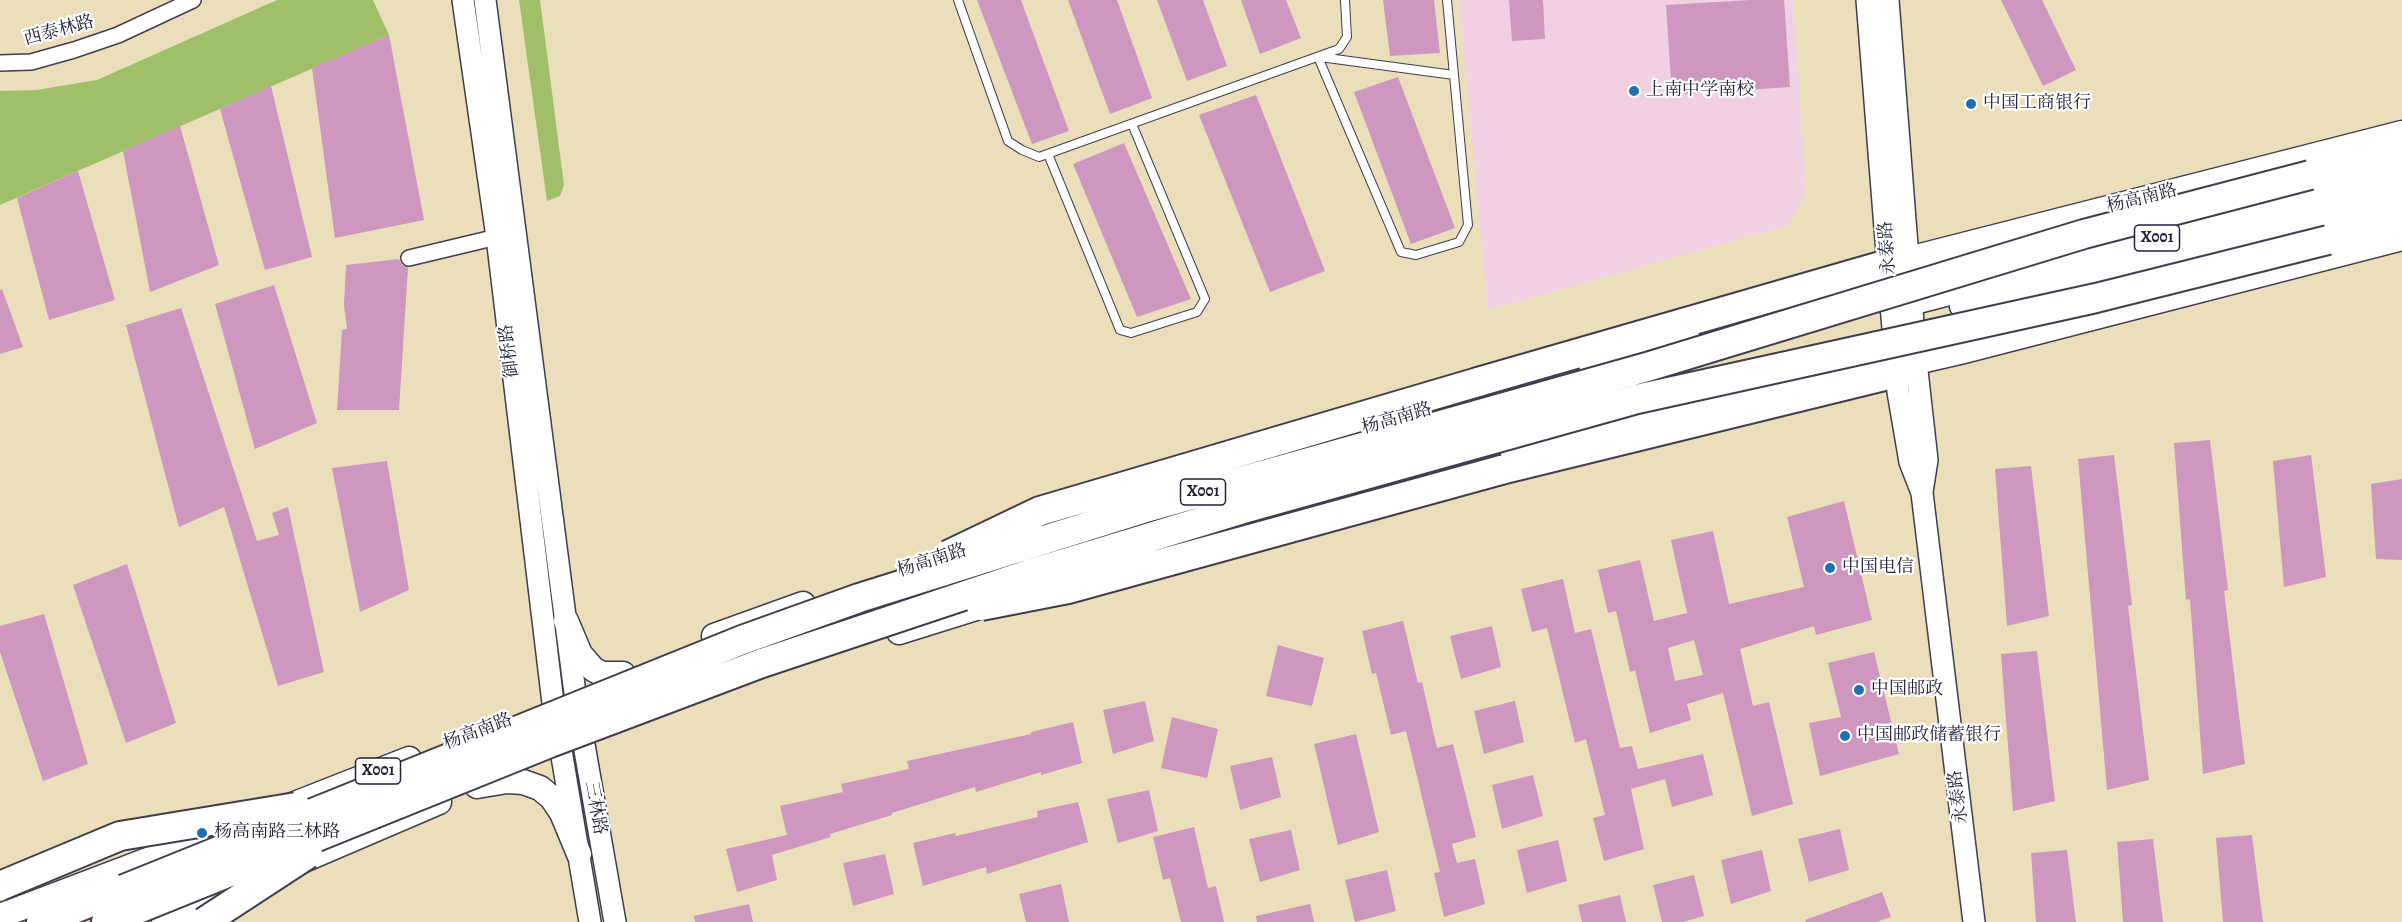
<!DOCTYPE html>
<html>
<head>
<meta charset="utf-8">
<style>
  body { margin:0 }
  canvas { display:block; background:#eadfba }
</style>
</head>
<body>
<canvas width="2402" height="922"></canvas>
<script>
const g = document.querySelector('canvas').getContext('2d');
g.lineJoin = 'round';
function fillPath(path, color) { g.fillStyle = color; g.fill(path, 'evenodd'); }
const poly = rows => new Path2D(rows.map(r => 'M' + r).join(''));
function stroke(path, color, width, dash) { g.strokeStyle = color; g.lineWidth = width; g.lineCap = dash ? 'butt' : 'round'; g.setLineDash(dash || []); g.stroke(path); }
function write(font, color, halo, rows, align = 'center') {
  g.font = font + ' Alegreya,"Noto Serif SC",serif'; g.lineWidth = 4.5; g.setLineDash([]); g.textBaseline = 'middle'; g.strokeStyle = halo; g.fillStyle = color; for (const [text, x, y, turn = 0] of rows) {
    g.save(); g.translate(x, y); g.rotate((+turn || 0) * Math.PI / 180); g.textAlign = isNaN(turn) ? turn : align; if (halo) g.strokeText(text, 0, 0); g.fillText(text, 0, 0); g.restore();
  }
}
fillPath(poly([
  [1459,0,1793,0,1806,181,1804,198,1787,226,1488,310]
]), '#f1d0e4');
fillPath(poly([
  [277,0,373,0,389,35,0,205,0,91,36,90,97,80],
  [519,0,540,0,564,185,560,196,547,201]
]), '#9fc069');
fillPath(poly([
  [977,0,1021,0,1069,131,1032,144],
  [1068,0,1117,0,1152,98,1110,114],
  [1157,0,1203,0,1227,66,1187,81],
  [1241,0,1286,0,1301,38,1260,54],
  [1383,0,1434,0,1440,53,1390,56],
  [1509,0,1543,0,1545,39,1512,41],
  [1751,0,1784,0,1790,87,1672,95,1666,5],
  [2001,0,2042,0,2076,70,2043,86],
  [389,35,424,220,335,238,312,68],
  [1398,77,1455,228,1411,244,1354,92],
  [271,86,312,257,265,270,220,109],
  [1256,95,1325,271,1270,292,1199,115],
  [180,126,219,265,150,292,123,151],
  [1124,143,1191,299,1137,317,1073,164],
  [78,171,115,300,49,320,17,198],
  [399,259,402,265,408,267,399,410,337,410,342,330,347,329,344,305,346,265],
  [274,285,317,423,255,449,215,304],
  [2,289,23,347,0,354,0,290],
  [181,308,257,541,279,535,272,513,288,507,324,672,278,686,224,507,179,527,126,325],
  [2210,440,2228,590,2224,591,2245,764,2203,774,2190,599,2186,600,2174,443],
  [2114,455,2132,605,2128,606,2149,780,2107,790,2078,459],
  [2311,455,2326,577,2284,587,2273,461],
  [387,461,409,590,360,612,332,468],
  [2031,466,2049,616,2007,626,1995,469],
  [2402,479,2402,560,2376,559,2371,484],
  [1844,501,1872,620,1816,635,1814,626,1740,649,1753,706,1769,702,1793,804,1752,816,1723,693,1687,704,1691,720,1650,733,1635,670,1630,672,1616,611,1608,613,1598,570,1640,560,1654,621,1687,613,1671,540,1713,531,1729,604,1804,587,1787,517],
  [1694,640,1703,675,1675,681,1668,648],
  [127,564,176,723,126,743,73,585],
  [1563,579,1575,633,1591,629,1620,748,1632,746,1638,769,1703,754,1713,795,1672,807,1665,779,1631,789,1644,849,1604,861,1593,818,1605,815,1586,739,1575,743,1547,628,1532,632,1521,589],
  [44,614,88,764,43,781,0,652,0,626],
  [1403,621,1418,683,1422,682,1437,748,1453,744,1476,837,1452,844,1457,863,1475,859,1485,904,1444,917,1434,873,1440,872,1406,731,1391,735,1376,673,1372,674,1362,631],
  [1492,626,1501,667,1461,679,1450,636],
  [1278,645,1324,658,1312,706,1266,696],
  [2037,651,2055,801,2013,811,2001,654],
  [1874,652,1899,754,1820,776,1809,723,1841,717,1828,663],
  [1145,701,1154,741,1113,754,1103,710],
  [1515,701,1524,742,1484,754,1474,711],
  [1172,717,1218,729,1207,778,1161,768],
  [1073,722,1082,763,1041,775,1041,772,976,792,975,787,892,813,892,815,830,834,831,837,772,855,777,880,737,892,726,849,787,835,780,806,843,792,841,784,909,769,907,761,1031,734,1031,732],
  [1356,734,1379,832,1338,845,1314,744],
  [1272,757,1281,797,1240,810,1230,766],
  [1533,775,1543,816,1502,829,1492,785],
  [1149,790,1158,831,1118,843,1107,799],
  [1078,802,1088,842,987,874,986,867,923,886,913,843,955,833,956,836,1038,817,1037,811],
  [1194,827,1208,888,1216,886,1224,922,1181,922,1170,878,1163,880,1153,837],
  [1840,829,1849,870,1809,882,1798,839],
  [1291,830,1300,870,1260,882,1249,839],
  [2252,835,2263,922,2223,922,2216,838],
  [2153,839,2163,922,2123,922,2117,842],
  [1558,840,1567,881,1527,893,1517,850],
  [1762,850,1771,891,1731,904,1721,860],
  [2067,850,2076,922,2036,922,2031,853],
  [885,854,894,894,853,906,843,863],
  [1387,870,1396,911,1355,922,1345,880],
  [1694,875,1704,916,1683,922,1662,922,1653,885],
  [1061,884,1069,922,1026,922,1019,894],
  [1882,892,1891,917,1876,922,1806,922,1805,920],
  [1620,895,1626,922,1582,922,1578,905],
  [749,904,753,922,695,922,694,916],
  [1310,904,1314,922,1257,922,1256,916]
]), '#ce97bf');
const lane = poly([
  [958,0,1008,141,1022,150,1039,157,1339,49,1347,37,1345,0],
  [1318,57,1401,252,1416,255,1459,242,1468,225,1447,0],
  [1320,57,1454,75],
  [1048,154,1120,330,1131,333,1197,312,1205,299,1132,124]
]);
const street = poly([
  [0,63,31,62,74,50,118,35,193,0],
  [409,258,497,237]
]);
const secondary = poly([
  [463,0,497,237,553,703,590,922],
  [485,0,575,693,615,922],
  [1867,0,1898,392,1910,462,1922,493,1974,922],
  [1888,0,1916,362,1927,460,1922,492]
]);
const primary = poly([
  [1893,263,2402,133],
  [1876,282,1890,278,1909,258],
  [1962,306,2402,196],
  [1892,308,2402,174],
  [1591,364,1687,337],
  [1513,453,1649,416,1895,355,1916,362,1968,350,2402,238],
  [566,621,580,654,593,669,602,674,623,674],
  [899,632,998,601],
  [714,636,803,604],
  [477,786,507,781,523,782,540,788,552,798,562,813,579,854],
  [277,811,409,759],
  [292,865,439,802],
  [0,916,245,823],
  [164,922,243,885]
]);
const highway = poly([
  [2310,175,2402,151],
  [2328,240,2402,214],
  [1478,382,1888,264],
  [1501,470,1897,373],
  [41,922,124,889],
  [106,922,133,911]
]);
stroke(lane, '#403e4e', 10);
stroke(street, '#403e4e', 18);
stroke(secondary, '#403e4e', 24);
stroke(primary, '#403e4e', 27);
stroke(highway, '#403e4e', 32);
stroke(lane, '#fff', 8);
stroke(street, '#fff', 15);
stroke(secondary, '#fff', 21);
stroke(primary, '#fff', 24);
stroke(highway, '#fff', 28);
const highwayBridge = poly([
  [948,555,1040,511,1478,382],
  [981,606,1068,589,1501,470],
  [0,886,120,836,296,807],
  [124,889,742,640,859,598,1149,507,1647,367,2084,234,2310,175],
  [133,911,550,743,762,663,1029,574,1243,509,1637,399,2096,298,2328,240],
  [204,922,308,854]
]);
stroke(highwayBridge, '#403e4e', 32, []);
stroke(highwayBridge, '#fff', 28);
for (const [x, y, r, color] of [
  [1634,91,6,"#1f6fb2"],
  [1971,104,6,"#1f6fb2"],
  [1830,568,6,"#1f6fb2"],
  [1859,690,6,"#1f6fb2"],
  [1845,736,6,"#1f6fb2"],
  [202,833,6,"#1f6fb2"]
]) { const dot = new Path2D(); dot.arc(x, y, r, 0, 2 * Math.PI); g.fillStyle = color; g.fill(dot); stroke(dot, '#fff', 2); }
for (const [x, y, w] of [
  [2157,238,45],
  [1203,492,45],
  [378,771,45]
]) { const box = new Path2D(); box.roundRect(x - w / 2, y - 13, w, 26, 4.5); g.fillStyle = '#fff'; g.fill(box); stroke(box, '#22223b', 1.5); }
write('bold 16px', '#22223b', null, [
  ["X001",2157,238],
  ["X001",1203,492],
  ["X001",378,771]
]);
write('18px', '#22223b', '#fff', [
  ["西泰林路",59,31,-15],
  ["杨高南路",2142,199,-14],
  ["永泰路",1888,248,-94],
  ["御桥路",510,351,-97],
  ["杨高南路",1397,419,-16],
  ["杨高南路",932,561,-18],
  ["杨高南路",478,732,-21],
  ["永泰路",1959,797,-97],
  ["三林路",595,808,80]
]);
write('18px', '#22223b', '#fff', [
  ["上南中学南校",1646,91],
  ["中国工商银行",1983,104],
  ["中国电信",1842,568],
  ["中国邮政",1871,690],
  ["中国邮政储蓄银行",1857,736],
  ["杨高南路三林路",214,833]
], 'left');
</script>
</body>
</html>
